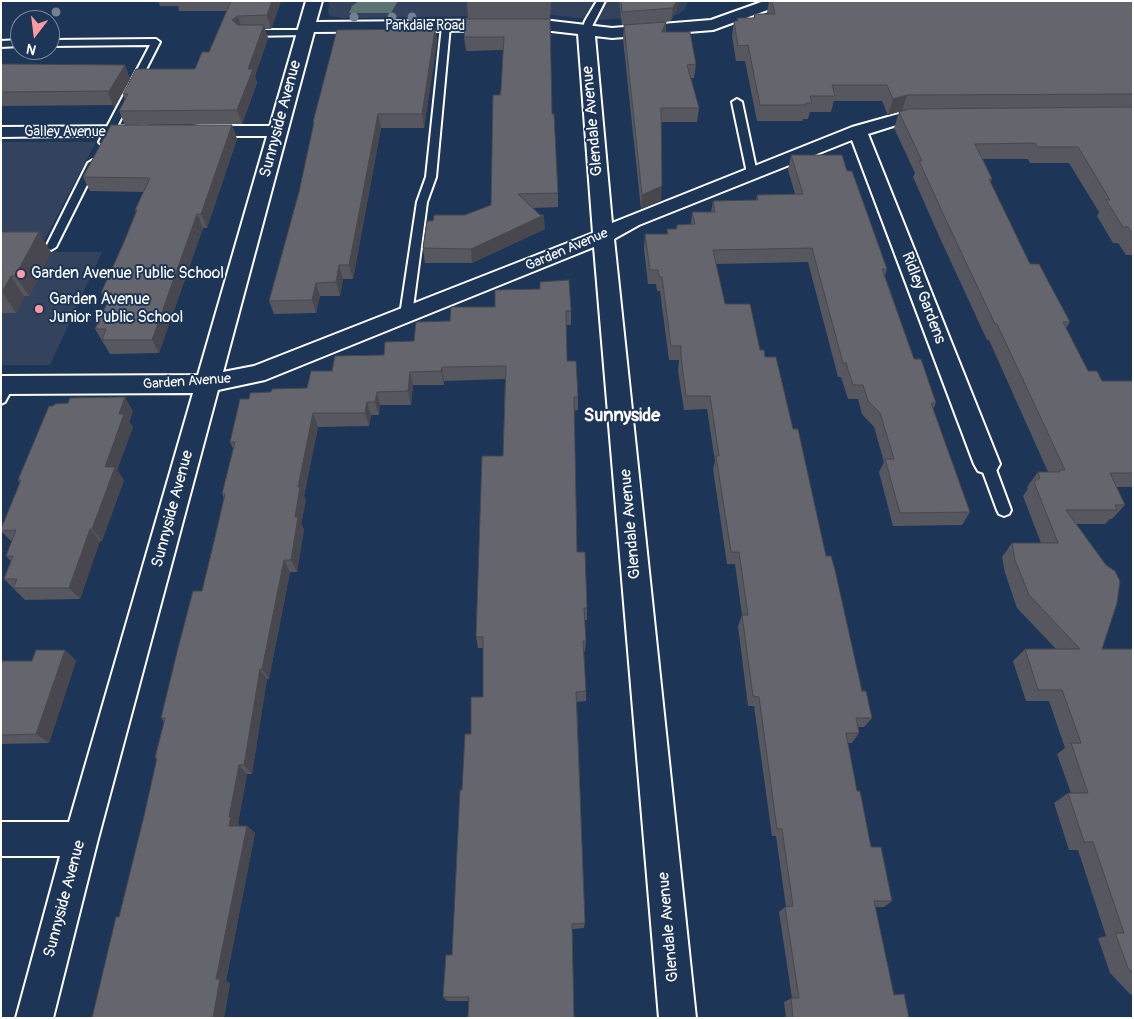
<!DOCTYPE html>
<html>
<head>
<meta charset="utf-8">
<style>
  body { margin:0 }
  #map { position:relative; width:1134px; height:1019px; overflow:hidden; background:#1d3557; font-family:Pangolin,sans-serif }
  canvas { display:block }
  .frame { position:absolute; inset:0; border:2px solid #fff; pointer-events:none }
  .north { position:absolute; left:10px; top:10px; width:50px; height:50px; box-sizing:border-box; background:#1d3557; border:1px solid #77869a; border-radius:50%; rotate:195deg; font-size:14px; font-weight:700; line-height:20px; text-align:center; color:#fff }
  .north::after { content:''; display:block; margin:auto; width:18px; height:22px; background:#ff9aa2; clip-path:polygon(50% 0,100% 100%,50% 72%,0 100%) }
</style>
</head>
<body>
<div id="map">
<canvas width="1134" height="1019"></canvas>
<div class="frame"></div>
<div class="north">N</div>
</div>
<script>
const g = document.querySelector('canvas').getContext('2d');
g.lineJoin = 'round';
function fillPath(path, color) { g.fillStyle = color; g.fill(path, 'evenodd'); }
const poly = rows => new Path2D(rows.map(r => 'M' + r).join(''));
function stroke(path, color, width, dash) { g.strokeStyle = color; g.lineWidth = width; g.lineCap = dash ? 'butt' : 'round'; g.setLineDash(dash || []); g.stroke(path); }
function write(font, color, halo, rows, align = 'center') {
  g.font = font + ' Pangolin,sans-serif'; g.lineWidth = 4; g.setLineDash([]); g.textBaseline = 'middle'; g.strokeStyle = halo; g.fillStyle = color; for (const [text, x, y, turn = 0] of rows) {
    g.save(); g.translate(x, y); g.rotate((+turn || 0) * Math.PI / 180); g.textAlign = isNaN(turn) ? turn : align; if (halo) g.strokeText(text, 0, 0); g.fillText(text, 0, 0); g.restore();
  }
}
fillPath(poly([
  [329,1,688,1,685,9,677,15,598,20,552,15,342,18,330,16,328,13],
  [1,142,96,142,38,252,102,252,50,365,1,365]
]), '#33435e');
fillPath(poly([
  [359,1,398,1,391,13,349,13,352,6]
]), '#5b7471');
const lane = poly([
  [597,1,605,1,589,32,583,32,582,30,585,21,597,1],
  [446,23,450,26,436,177,427,202,412,315,406,319,400,315,417,202,426,177,442,26,446,23],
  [305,30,308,31,308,35,248,36,244,33,248,30,305,30],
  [156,39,160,42,109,142,104,145,101,144,99,142,150,45,50,46,50,40,156,39],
  [20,40,20,46,1,47,1,41,20,40],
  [737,99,742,102,757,173,752,176,747,173,732,102,737,99],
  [93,160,98,163,56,247,51,250,47,249,46,247,88,163,93,160],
  [8,380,12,382,14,385,5,402,1,404,1,386,4,382,8,380],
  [987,459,992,460,994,464,1011,510,1009,514,1004,516,999,514,997,510,980,464,982,460,987,459]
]);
const street = poly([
  [306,1,322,1,316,22,543,20,612,28,711,20,764,1,787,1,784,4,713,30,612,38,595,36,612,223,852,127,902,113,932,112,938,113,941,117,938,121,932,122,903,123,868,134,1000,464,996,471,987,474,978,471,974,464,852,140,639,225,614,239,696,1018,659,1018,594,247,265,380,218,390,98,839,53,1018,16,1018,60,856,1,856,1,822,69,822,193,393,1,394,1,376,198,375,267,136,199,136,193,135,190,131,193,127,199,126,270,126,306,1],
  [543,30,578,34,593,233,254,366,223,372,314,32,543,30],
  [143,126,149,127,152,131,149,135,1,137,1,127,143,126]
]);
stroke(lane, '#fff', 4);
stroke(street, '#fff', 4);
fillPath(lane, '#1d3557');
fillPath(street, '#1d3557');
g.fillStyle = '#718190';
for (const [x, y] of [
  [56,12],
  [354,17],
  [392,17],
  [412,17]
]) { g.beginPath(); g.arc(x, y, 4.5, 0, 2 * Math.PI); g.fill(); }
fillPath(poly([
  [158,1,281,1,271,29,265,29,268,38,255,76,257,83,242,124,125,125,119,111,125,100,123,94,195,69,209,52,227,11,179,11,178,6,160,6],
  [467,1,551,1,550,19,468,19],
  [619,1,680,1,671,21,622,25],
  [769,1,1133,1,1133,255,1126,255,1118,243,1113,243,1097,216,1099,212,1069,163,1030,163,1028,159,983,159,992,179,990,183,1030,264,1070,322,1066,328,1088,371,1102,381,1133,381,1133,487,1117,487,1125,505,1112,519,1110,519,1105,524,1076,524,1102,649,1133,649,1133,995,1131,995,1110,973,1098,938,1106,936,1078,850,1069,850,1054,803,1068,793,1071,793,1057,754,1065,748,1049,701,1026,701,1013,661,1025,649,1056,649,1017,608,1005,573,1002,557,1012,543,1041,543,1023,496,1028,489,1027,487,1038,472,1048,472,989,340,987,340,939,236,913,177,915,173,894,128,899,112,901,111,888,115,882,101,834,101,831,112,810,112,808,119,803,119,802,121,757,121,745,61,736,61,732,36,734,21,737,21,737,18,754,18,754,14,768,14,767,12],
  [550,19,552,114,558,193,558,207,533,208,545,229,472,263,425,263,423,248,433,221,465,215,491,205,500,95,501,90,503,50,466,51,464,37],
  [666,22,666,32,696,64,694,78,691,78,699,108,697,122,661,122,661,200,641,209,623,39,624,25],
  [435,29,437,42,424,128,381,128,353,279,343,279,340,296,320,296,316,313,274,314,269,301,299,192,314,125,313,122],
  [1,64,125,65,130,79,114,108,113,105,1,106],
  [232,125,237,139,207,228,203,228,159,353,110,354,95,329,107,304,101,293,124,242,136,212,135,210,144,192,90,191,83,177],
  [791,155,847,171,887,269,885,276,914,359,936,403,933,409,970,512,962,525,893,526,879,472,884,462,874,427,862,414,858,399,848,399,841,377,838,377,808,262,716,264,725,304,765,357,793,429,862,691,872,718,864,727,858,727,859,733,852,743,848,743,857,791,871,847,892,901,884,907,875,907,894,995,909,1018,786,1018,784,1002,792,998,779,912,785,907,786,907,776,836,772,836,754,706,748,706,738,626,742,615,735,564,727,564,713,469,715,461,707,409,684,410,678,371,679,360,669,360,660,291,657,291,656,284,648,284,644,249,645,234,667,234,667,229,676,229,677,225,691,224,692,212,711,212,713,201,756,200,757,195,795,194,788,170],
  [1,232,51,252,29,296,24,296,16,313,1,313],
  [571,311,571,325,566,325,567,361,578,397,578,410,574,411,577,552,587,608,587,620,584,620,586,641,585,651,584,652,586,691,586,701,577,702,585,923,584,928,573,929,469,1001,447,1001,443,997,452,955,462,790,471,734,483,697,483,648,478,648,476,637,503,456,505,379,444,381,444,385,413,385,411,405,380,405,379,415,371,415,369,426,318,427,304,496,306,500,301,524,304,529,297,572,290,572,269,679,267,679,252,774,247,774,238,823,239,824,239,826,247,826,255,833,226,981,230,983,224,1018,92,1018,119,917,144,816,157,760,155,758,164,722,161,718,202,591,224,498,222,494,233,449,230,442,249,399,271,392,307,388,332,371,384,355,414,341,450,321],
  [133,411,129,422,133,427,117,470,124,480,102,541,100,541,80,599,25,600,4,579,11,561,6,556,12,542,1,531,1,529,20,483,18,480],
  [65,650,76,661,49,743,1,744,1,661,32,661]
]), '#57575f');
fillPath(poly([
  [272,1,281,1,271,29,267,15],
  [676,1,680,1,671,21,673,8],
  [238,16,242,29,232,20],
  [666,22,665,36,662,32],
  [264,25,268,38,255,76,257,83,242,124,237,110,248,69],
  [435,29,437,42,424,128,422,114],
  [125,65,130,79,114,108,108,93],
  [907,95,902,111,888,115,893,99],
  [378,114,381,128,353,279,349,265],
  [232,125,237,139,207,228,201,214],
  [662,186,661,200,641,209,642,195],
  [197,214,203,228,159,353,152,340],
  [544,215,545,229,472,263,471,249],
  [39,232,51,252,29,296,15,276],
  [339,265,343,279,340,296,336,282],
  [11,276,24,296,16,313,2,292],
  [316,283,320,296,316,313,312,300],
  [442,367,444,381,444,385,441,371],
  [410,372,413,385,411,405,408,391],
  [377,392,380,405,379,415,375,402],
  [125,397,133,411,129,422,133,427,117,470,124,480,102,541,92,529,105,467,119,414],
  [367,402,371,415,369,426,365,413],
  [313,413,318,427,304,496,306,500,301,524,304,529,297,572,291,560,295,517,298,487],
  [90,529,100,541,80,599,69,588],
  [284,560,290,572,269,679,262,669],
  [65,650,76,661,49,743,36,734],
  [260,669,267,679,252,774,244,765],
  [239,765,247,774,238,823,239,824,237,833,229,826,229,817],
  [247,826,255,833,226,981,230,983,224,1018,213,1018,216,979]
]), '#47474d');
const building = poly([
  [231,1,272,1,267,15,238,16,232,20,238,25,264,25,248,69,253,69,237,110,119,111,128,94,123,94,136,69,195,69,202,52,209,52,231,1],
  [621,1,676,1,673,8,622,12,621,1],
  [772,1,1133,1,1133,94,907,95,893,99,887,85,832,85,835,96,810,96,812,103,806,103,806,105,760,105,748,45,738,46,734,21,738,21,737,18,755,18,754,14,775,14,772,1],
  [466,19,550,19,552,114,554,114,558,193,518,194,540,215,544,215,471,249,423,248,427,221,433,221,434,215,465,215,491,205,493,95,500,95,501,90,504,37,464,37,466,19],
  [666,22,662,32,690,32,696,64,687,65,699,108,661,108,662,186,642,195,624,25,666,22],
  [435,29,422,114,378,114,349,265,339,265,336,282,316,283,312,300,269,301,299,192,314,122,313,122,337,30,435,29],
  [1,64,125,65,108,93,109,91,1,92,1,64],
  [1133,107,1133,234,1128,227,1123,227,1106,200,1110,200,1078,147,1038,147,1035,143,975,144,992,179,989,179,1030,264,1039,264,1070,322,1063,322,1088,371,1097,371,1102,381,1133,381,1133,473,1110,473,1125,505,1115,505,1117,510,1066,510,1106,565,1115,571,1120,581,1117,603,1102,649,1133,649,1133,973,1128,968,1115,933,1124,933,1093,842,1084,842,1068,793,1088,793,1071,743,1081,743,1062,690,1038,690,1025,649,1080,649,1029,595,1015,560,1012,543,1058,543,1034,482,1040,478,1038,472,1060,472,1059,470,1065,470,997,324,995,324,946,220,919,161,922,161,899,112,909,109,1133,107],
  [111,125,232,125,201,214,197,214,152,340,102,340,106,329,95,329,112,293,101,293,124,242,137,210,135,210,150,178,83,177,111,125],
  [791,155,842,155,847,171,852,171,887,269,882,269,914,359,921,359,936,403,931,403,970,512,900,513,885,459,894,459,880,413,868,401,863,385,853,385,846,363,843,363,812,248,713,250,725,304,750,304,760,350,764,350,765,357,776,357,793,429,798,429,826,556,831,556,835,570,862,691,866,691,872,718,856,718,859,733,846,733,857,791,860,791,871,847,881,847,892,901,874,901,894,995,904,994,909,1018,793,1018,791,998,799,998,785,907,793,906,782,829,777,829,759,697,753,696,742,615,748,615,739,552,731,552,716,456,719,456,710,396,686,396,681,357,681,346,671,346,662,277,659,277,658,270,650,270,645,234,668,234,667,229,677,229,677,225,695,224,692,212,715,212,713,201,758,200,757,195,803,194,791,155],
  [1,232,39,232,15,276,11,276,2,292,1,232],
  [569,280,571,311,566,311,567,361,576,361,578,397,574,397,577,552,585,552,587,608,584,608,586,641,583,641,586,691,576,692,585,923,572,924,574,1018,468,1018,469,997,443,997,446,955,452,955,460,790,462,790,465,734,471,734,471,697,483,697,483,637,476,637,482,456,503,456,506,366,442,367,441,371,410,372,408,391,377,392,375,402,367,402,365,413,313,413,298,487,300,487,295,517,298,517,291,560,284,560,262,669,260,669,244,765,239,765,229,817,231,817,229,826,247,826,216,979,220,979,213,1018,92,1018,116,917,119,917,144,816,157,758,155,758,165,718,161,718,177,652,193,591,202,591,217,529,225,494,222,494,235,442,230,442,240,399,249,399,250,393,271,392,272,389,307,388,311,371,332,371,335,356,384,355,385,342,414,341,416,322,450,321,451,307,495,307,495,290,540,289,540,282,569,280],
  [125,397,119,414,124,414,105,467,115,467,92,529,90,529,69,588,13,588,17,579,4,579,13,556,6,556,16,530,1,531,1,529,21,480,18,480,49,406,53,406,55,404,68,403,70,398,125,397],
  [36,650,65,650,36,734,1,735,1,661,32,661,36,650]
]);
fillPath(building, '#65656e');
stroke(building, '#47474d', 1);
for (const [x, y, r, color] of [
  [21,274,5,"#ff9aa2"],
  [39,309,5,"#ff9aa2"]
]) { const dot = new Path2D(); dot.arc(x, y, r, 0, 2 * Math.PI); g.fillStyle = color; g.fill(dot); stroke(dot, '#1d3557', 2); }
write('14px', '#fff', '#1d3557', [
  ["Parkdale Road",425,26],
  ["Galley Avenue",65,132],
  ["Garden Avenue",567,250,-23],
  ["Garden Avenue",187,382,-4]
]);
write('16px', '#fff', '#1d3557', [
  ["Sunnyside Avenue",281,119,-75],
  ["Glendale Avenue",593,121,-95],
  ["Ridley Gardens",923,298,69],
  ["Sunnyside Avenue",173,509,-75],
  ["Glendale Avenue",631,524,-95],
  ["Sunnyside Avenue",65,899,-75],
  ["Glendale Avenue",669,927,-95]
]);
write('16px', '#fff', '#1d3557', [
  ["Garden Avenue Public School",31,274],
  ["Garden Avenue",49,300],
  ["Junior Public School",49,318]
], 'left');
write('bold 18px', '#fff', '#1d3557', [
  ["Sunnyside",622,416]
]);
</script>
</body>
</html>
